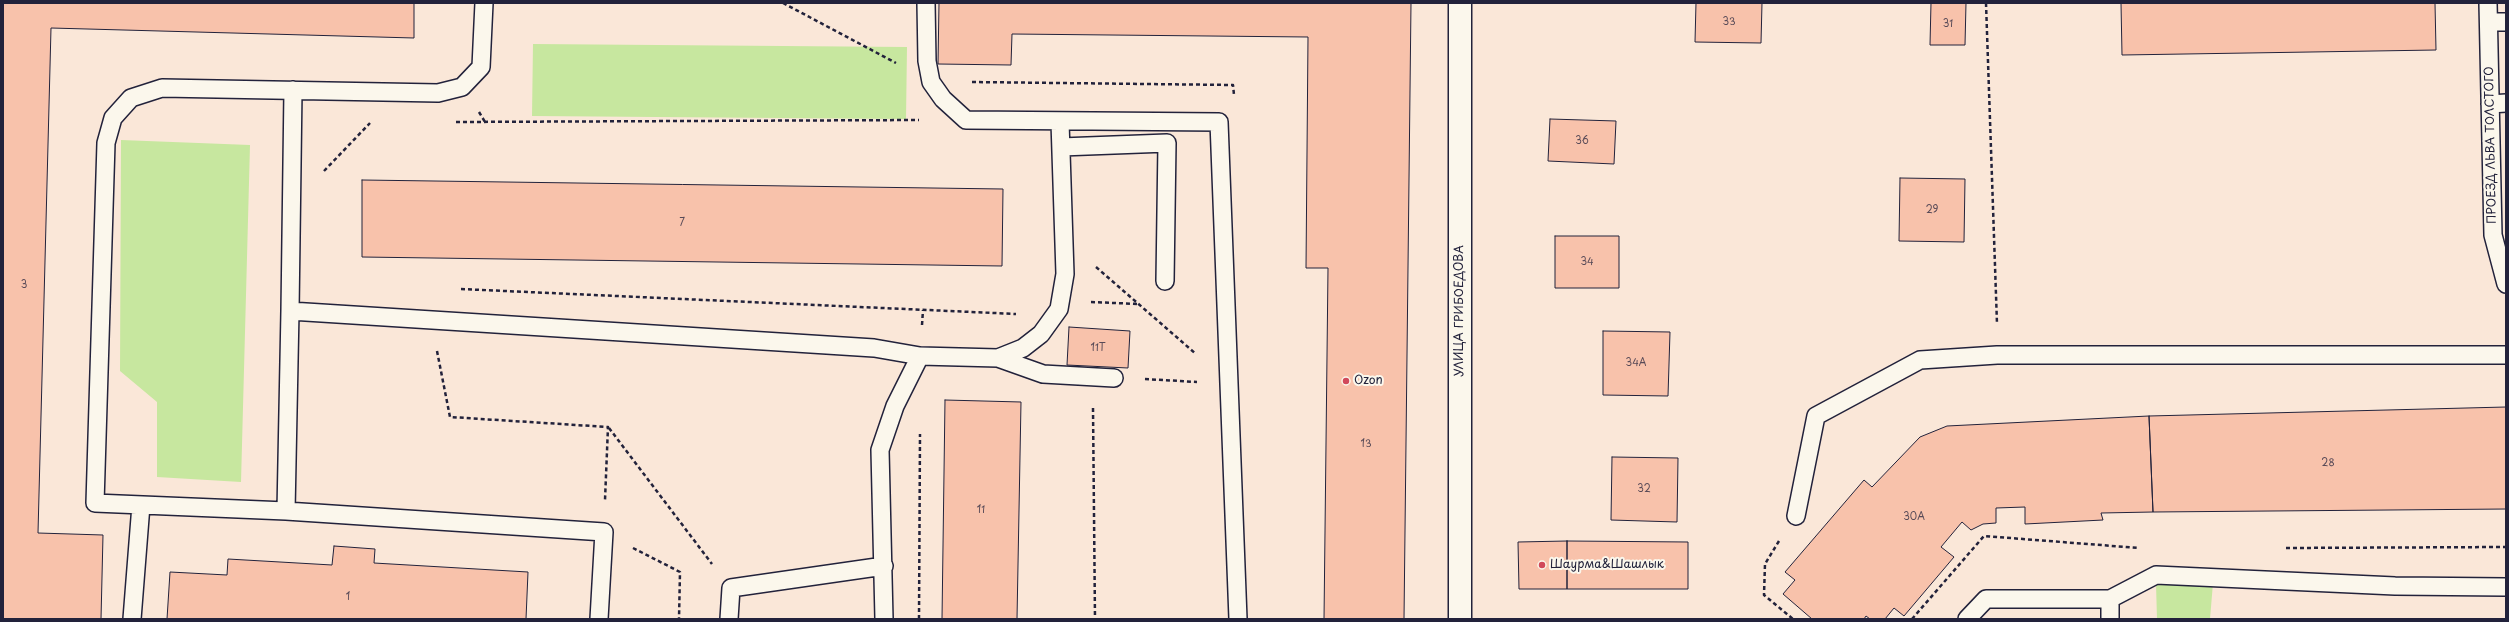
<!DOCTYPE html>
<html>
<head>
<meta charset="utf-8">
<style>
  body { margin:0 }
  #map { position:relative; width:2509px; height:622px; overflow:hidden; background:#fae7d8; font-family:"Playpen Sans",sans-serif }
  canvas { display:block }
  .frame { position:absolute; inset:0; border:4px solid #22223b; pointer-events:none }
</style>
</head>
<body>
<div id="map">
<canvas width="2509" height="622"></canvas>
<div class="frame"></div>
</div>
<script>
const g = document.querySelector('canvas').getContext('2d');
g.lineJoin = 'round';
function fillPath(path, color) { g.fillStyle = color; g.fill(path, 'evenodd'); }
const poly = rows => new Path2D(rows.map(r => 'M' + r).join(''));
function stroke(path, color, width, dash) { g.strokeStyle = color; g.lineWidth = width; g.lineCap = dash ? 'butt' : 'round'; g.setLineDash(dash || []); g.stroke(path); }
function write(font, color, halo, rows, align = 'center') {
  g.font = font + ' "Playpen Sans",sans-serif'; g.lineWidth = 4; g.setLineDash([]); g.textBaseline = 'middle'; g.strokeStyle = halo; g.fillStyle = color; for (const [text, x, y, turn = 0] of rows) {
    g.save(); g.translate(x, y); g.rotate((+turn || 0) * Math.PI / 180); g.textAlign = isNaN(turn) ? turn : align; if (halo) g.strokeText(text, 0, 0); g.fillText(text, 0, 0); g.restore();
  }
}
fillPath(poly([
  [533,44,907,47,906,119,532,116],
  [121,140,250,145,241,482,157,477,157,402,120,371],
  [2213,583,2210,619,2157,619,2156,584]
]), '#c7e79f');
const building = poly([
  [3,3,414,3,414,38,51,28,38,533,103,535,101,619,3,619,3,3],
  [939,3,1411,3,1404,619,1324,619,1328,268,1306,268,1308,37,1012,34,1011,65,938,64,939,3],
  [1696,3,1762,3,1761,43,1695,42,1696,3],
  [1931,3,1966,3,1965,45,1930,45,1931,3],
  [2121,3,2435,3,2436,50,2122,55,2121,3],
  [1550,119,1616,121,1614,164,1548,161,1550,119],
  [1900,178,1965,179,1964,242,1899,241,1900,178],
  [362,180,1003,189,1002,266,362,257,362,180],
  [1555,236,1619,236,1619,288,1555,288,1555,236],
  [1069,327,1130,331,1128,368,1067,365,1069,327],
  [1603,331,1670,332,1668,396,1603,395,1603,331],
  [945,400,1021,402,1017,619,942,619,945,400],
  [2506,407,2506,509,2153,512,2149,416,2506,407],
  [2149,416,2153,512,2101,513,2103,520,2025,524,2025,507,1996,508,1996,523,1983,524,1971,530,1962,522,1941,547,1954,557,1904,616,1894,608,1885,619,1870,619,1866,616,1864,619,1812,619,1783,594,1795,580,1785,572,1864,480,1872,487,1920,437,1947,426,2149,416],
  [1612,457,1678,458,1677,522,1611,520,1612,457],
  [1567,541,1688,542,1688,589,1567,589,1567,541],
  [1567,541,1567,589,1519,589,1518,542,1567,541],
  [334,546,375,549,374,563,528,572,526,619,167,619,170,572,227,575,228,559,332,565,334,546]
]);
fillPath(building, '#f8c2ab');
stroke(building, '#22223b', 1);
const lane = poly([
  [926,3,927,61,931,82,943,99,966,120,1219,122,1238,619],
  [2488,3,2493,235,2506,284],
  [2489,22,2506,22],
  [2490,104,2506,103],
  [1061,147,1167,143,1165,281],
  [290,311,293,90],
  [998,358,1043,374,1114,378],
  [286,511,95,503,106,143,113,118,131,98,162,88,438,93,462,87,481,67,484,3],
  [1796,516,1816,416,1920,360,1997,355,2506,355],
  [2110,599,2156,575,2395,586,2506,587],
  [132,619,141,505],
  [599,619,604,532,286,511,290,311,874,348,920,356],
  [729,619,731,588,884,566],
  [884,619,880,450,895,406,920,356,998,358,1023,348,1041,334,1059,309,1065,274,1060,122],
  [1967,619,1986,599,2110,599,2110,619]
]);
const street = poly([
  [1460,3,1460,619]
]);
stroke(lane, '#22223b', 20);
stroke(street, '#22223b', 25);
stroke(poly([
  [783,3,896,63],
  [1986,3,1997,324],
  [972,82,1233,85,1234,95],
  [479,112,485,122],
  [456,122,919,120],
  [324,171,370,123],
  [1096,267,1196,354],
  [461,289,1016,314],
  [1091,302,1138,304],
  [922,325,923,310],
  [437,351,450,417,608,427,605,500],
  [1145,379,1197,382],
  [1093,408,1095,619],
  [609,428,712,564],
  [1779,541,1765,564,1764,595,1793,619],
  [633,548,680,572,679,619],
  [2286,548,2506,547],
  [919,619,920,434],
  [1912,619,1984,536,2139,548]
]), '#22223b', 2.5, [4, 3]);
stroke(lane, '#fbf7ec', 17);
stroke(street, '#fbf7ec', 22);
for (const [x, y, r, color] of [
  [1346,381,4,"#d1495b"],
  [1542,565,4,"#d1495b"]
]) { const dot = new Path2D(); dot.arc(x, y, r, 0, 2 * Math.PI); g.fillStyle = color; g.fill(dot); stroke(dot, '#fbf7ec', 1.5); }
write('10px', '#584a57', null, [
  ["33",1729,22],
  ["31",1948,24],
  ["36",1582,141],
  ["29",1932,210],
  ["7",682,223],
  ["34",1587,262],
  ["3",24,285],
  ["11Т",1098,348],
  ["34А",1636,363],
  ["13",1366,444],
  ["28",2328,463],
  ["32",1644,489],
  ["11",981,510],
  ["30А",1914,517],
  ["1",348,597]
]);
write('12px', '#22223b', '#fbf7ec', [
  ["ПРОЕЗД ЛЬВА ТОЛСТОГО",2491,145,-91],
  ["УЛИЦА ГРИБОЕДОВА",1460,311,-90]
]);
write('12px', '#22223b', '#fbf7ec', [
  ["Ozon",1354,381],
  ["Шаурма&Шашлык",1550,565]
], 'left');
</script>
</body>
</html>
